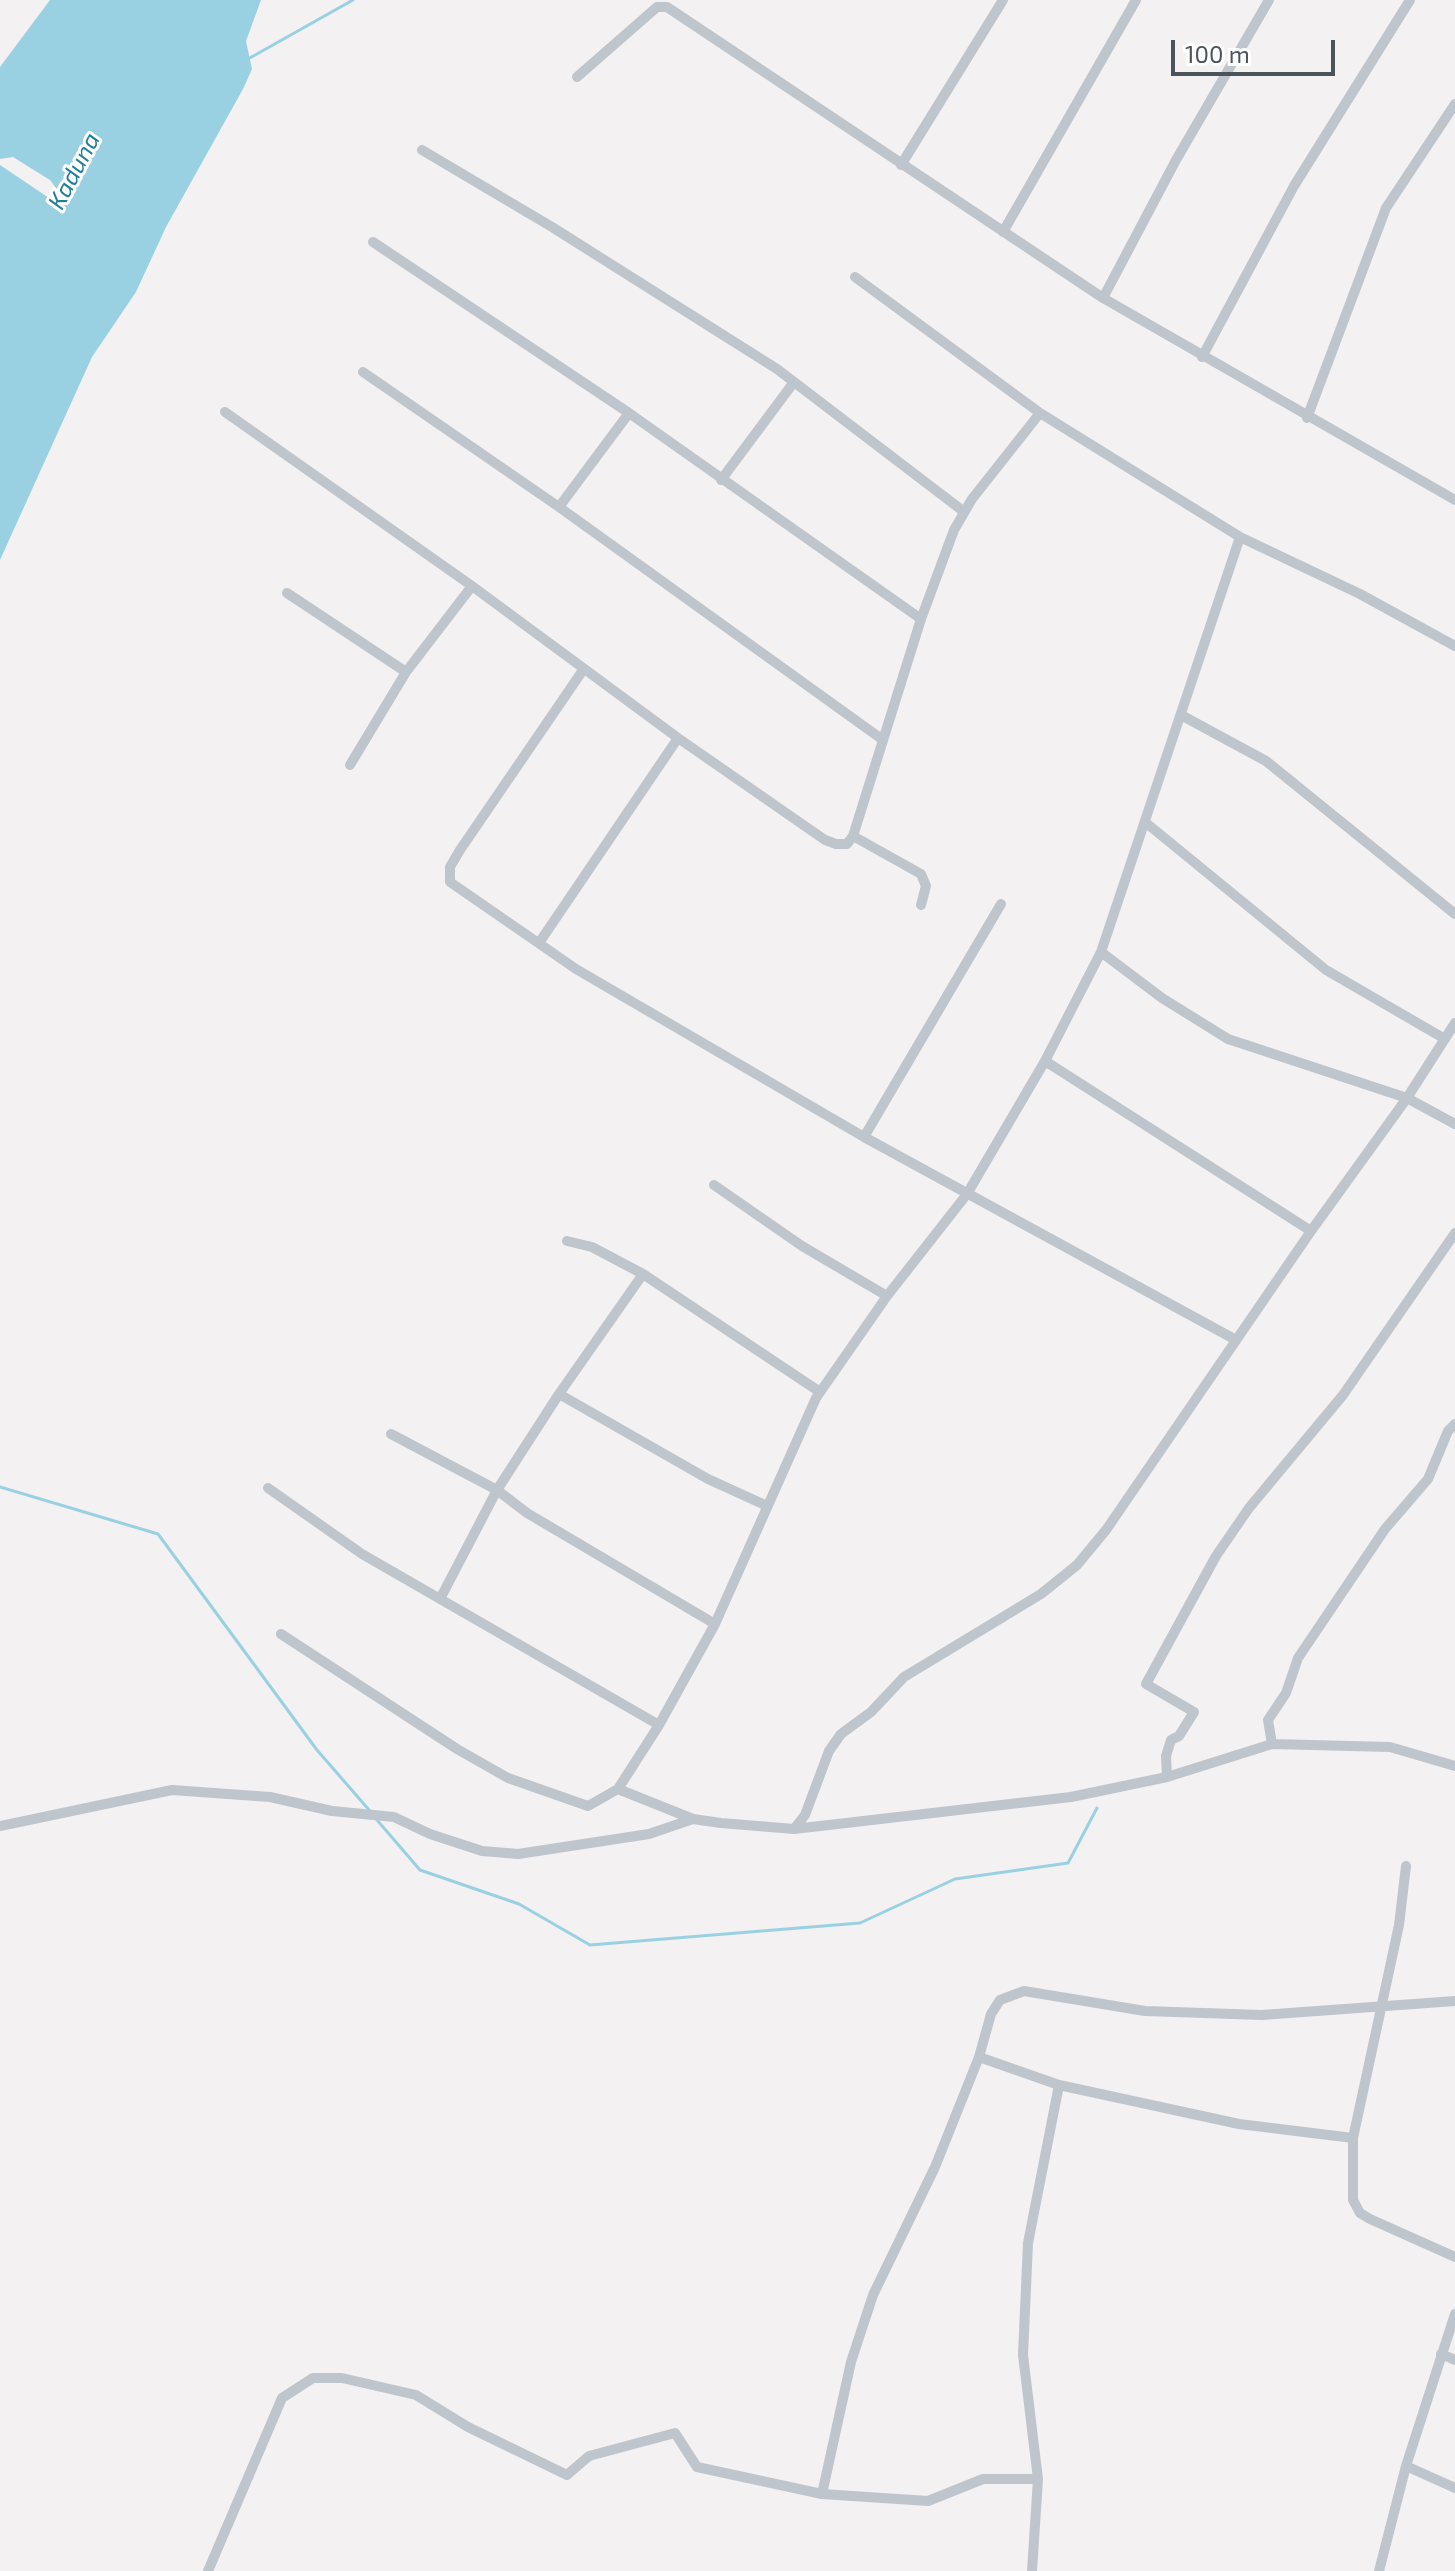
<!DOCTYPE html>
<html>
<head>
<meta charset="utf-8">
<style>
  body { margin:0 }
  #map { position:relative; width:1455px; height:2571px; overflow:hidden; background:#f3f1f1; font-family:"Exo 2",sans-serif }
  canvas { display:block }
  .scale { position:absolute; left:1171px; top:40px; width:164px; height:36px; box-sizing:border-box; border:4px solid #4b545c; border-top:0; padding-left:10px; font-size:24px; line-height:28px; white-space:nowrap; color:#4b545c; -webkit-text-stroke:6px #fff; paint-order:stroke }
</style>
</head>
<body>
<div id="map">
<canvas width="1455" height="2571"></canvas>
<div class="scale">100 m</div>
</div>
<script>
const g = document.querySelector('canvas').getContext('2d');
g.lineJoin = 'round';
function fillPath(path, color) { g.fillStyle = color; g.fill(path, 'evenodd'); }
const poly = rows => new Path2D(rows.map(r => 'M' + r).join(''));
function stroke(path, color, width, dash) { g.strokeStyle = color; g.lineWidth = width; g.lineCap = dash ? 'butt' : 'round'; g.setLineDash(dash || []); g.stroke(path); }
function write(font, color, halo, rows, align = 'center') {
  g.font = font + ' "Exo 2",sans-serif'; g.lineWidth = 6; g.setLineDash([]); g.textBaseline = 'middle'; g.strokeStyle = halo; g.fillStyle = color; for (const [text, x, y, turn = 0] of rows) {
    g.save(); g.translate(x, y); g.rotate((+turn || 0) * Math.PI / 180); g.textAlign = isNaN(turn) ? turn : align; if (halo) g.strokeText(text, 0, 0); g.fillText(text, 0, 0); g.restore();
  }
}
fillPath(poly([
  [50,0,261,0,246,41,252,69,243,89,166,227,136,292,92,357,0,560,0,165,49,198,56,188,50,180,13,157,0,159,0,67]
]), '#99d1e2');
stroke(poly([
  [248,59,353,0],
  [0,1487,158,1534,317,1750,370,1811],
  [377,1820,420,1870,519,1904,590,1945,860,1923,955,1879,1068,1863,1097,1808]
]), '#99d1e2', 3);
stroke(poly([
  [577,77,657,7,667,7,1103,298,1455,500],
  [422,150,552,227,777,369,963,511],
  [901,165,1003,0],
  [1003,232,1136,0],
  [373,242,629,413,921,619],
  [855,277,1040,413,1240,537,1360,594,1455,646],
  [1103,298,1176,160,1269,0],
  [1202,357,1294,186,1410,0],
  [363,372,559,507,883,740],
  [225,412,472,586,678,738,825,840,836,844,847,844,853,836,921,619,954,530,972,499,1040,413],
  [1307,418,1386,208,1455,104],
  [721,480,794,382],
  [559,507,629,413],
  [287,593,406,672],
  [583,670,460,850,450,867,450,882,576,969,864,1137,1236,1340],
  [1181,715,1266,761,1455,914],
  [350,765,406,672,472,586],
  [1145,822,1326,970,1445,1039],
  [853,836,921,874,926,886,921,905],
  [539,943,678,738],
  [1101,952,1162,998,1228,1039,1407,1098,1455,1124],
  [1045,1061,1311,1231],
  [864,1137,1001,904],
  [714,1185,802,1246,887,1296],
  [567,1241,592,1247,643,1274,820,1392],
  [559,1394,708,1479,765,1505],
  [391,1434,497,1490,527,1513,715,1624],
  [268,1488,362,1554,659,1725],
  [440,1599,497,1490,559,1394,643,1274],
  [281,1634,457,1749,508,1778,588,1806,618,1789,693,1819,721,1823,794,1829,1071,1797,1167,1777,1272,1744,1390,1747,1455,1766],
  [1272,1744,1268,1720,1286,1693,1298,1658,1385,1529,1428,1479,1448,1431,1455,1424],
  [1167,1777,1166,1756,1171,1740,1179,1736,1194,1712,1146,1684,1216,1556,1249,1508,1343,1395,1455,1233],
  [618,1789,659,1725,715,1624,816,1398,887,1296,967,1194,1045,1061,1101,952,1240,537],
  [0,1826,172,1790,270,1797,332,1811,394,1817,430,1834,482,1851,518,1854,649,1834,693,1819],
  [794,1829,805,1815,829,1751,841,1734,871,1712,904,1677,1041,1594,1077,1565,1106,1530,1311,1231,1407,1098,1455,1023],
  [1406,1866,1399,1925,1353,2138,1353,2200,1360,2213,1370,2219,1455,2257],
  [979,2057,1059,2085,1239,2124,1353,2138],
  [1441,2354,1455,2360],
  [1406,2466,1455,2488],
  [822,2494,851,2362,873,2295,935,2167,979,2057,991,2014,1000,2000,1024,1991,1145,2011,1262,2015,1455,2001],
  [208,2571,282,2398,313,2378,342,2378,416,2395,468,2427,567,2475,589,2456,675,2433,697,2467,822,2494,928,2501,983,2479,1038,2479],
  [1032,2571,1038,2479,1023,2355,1028,2243,1059,2085],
  [1379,2571,1406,2466,1455,2314]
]), '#bfc5cc', 10);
write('italic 24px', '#1f7e9c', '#fff', [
  ["Kaduna",74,171,-62]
]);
</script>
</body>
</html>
